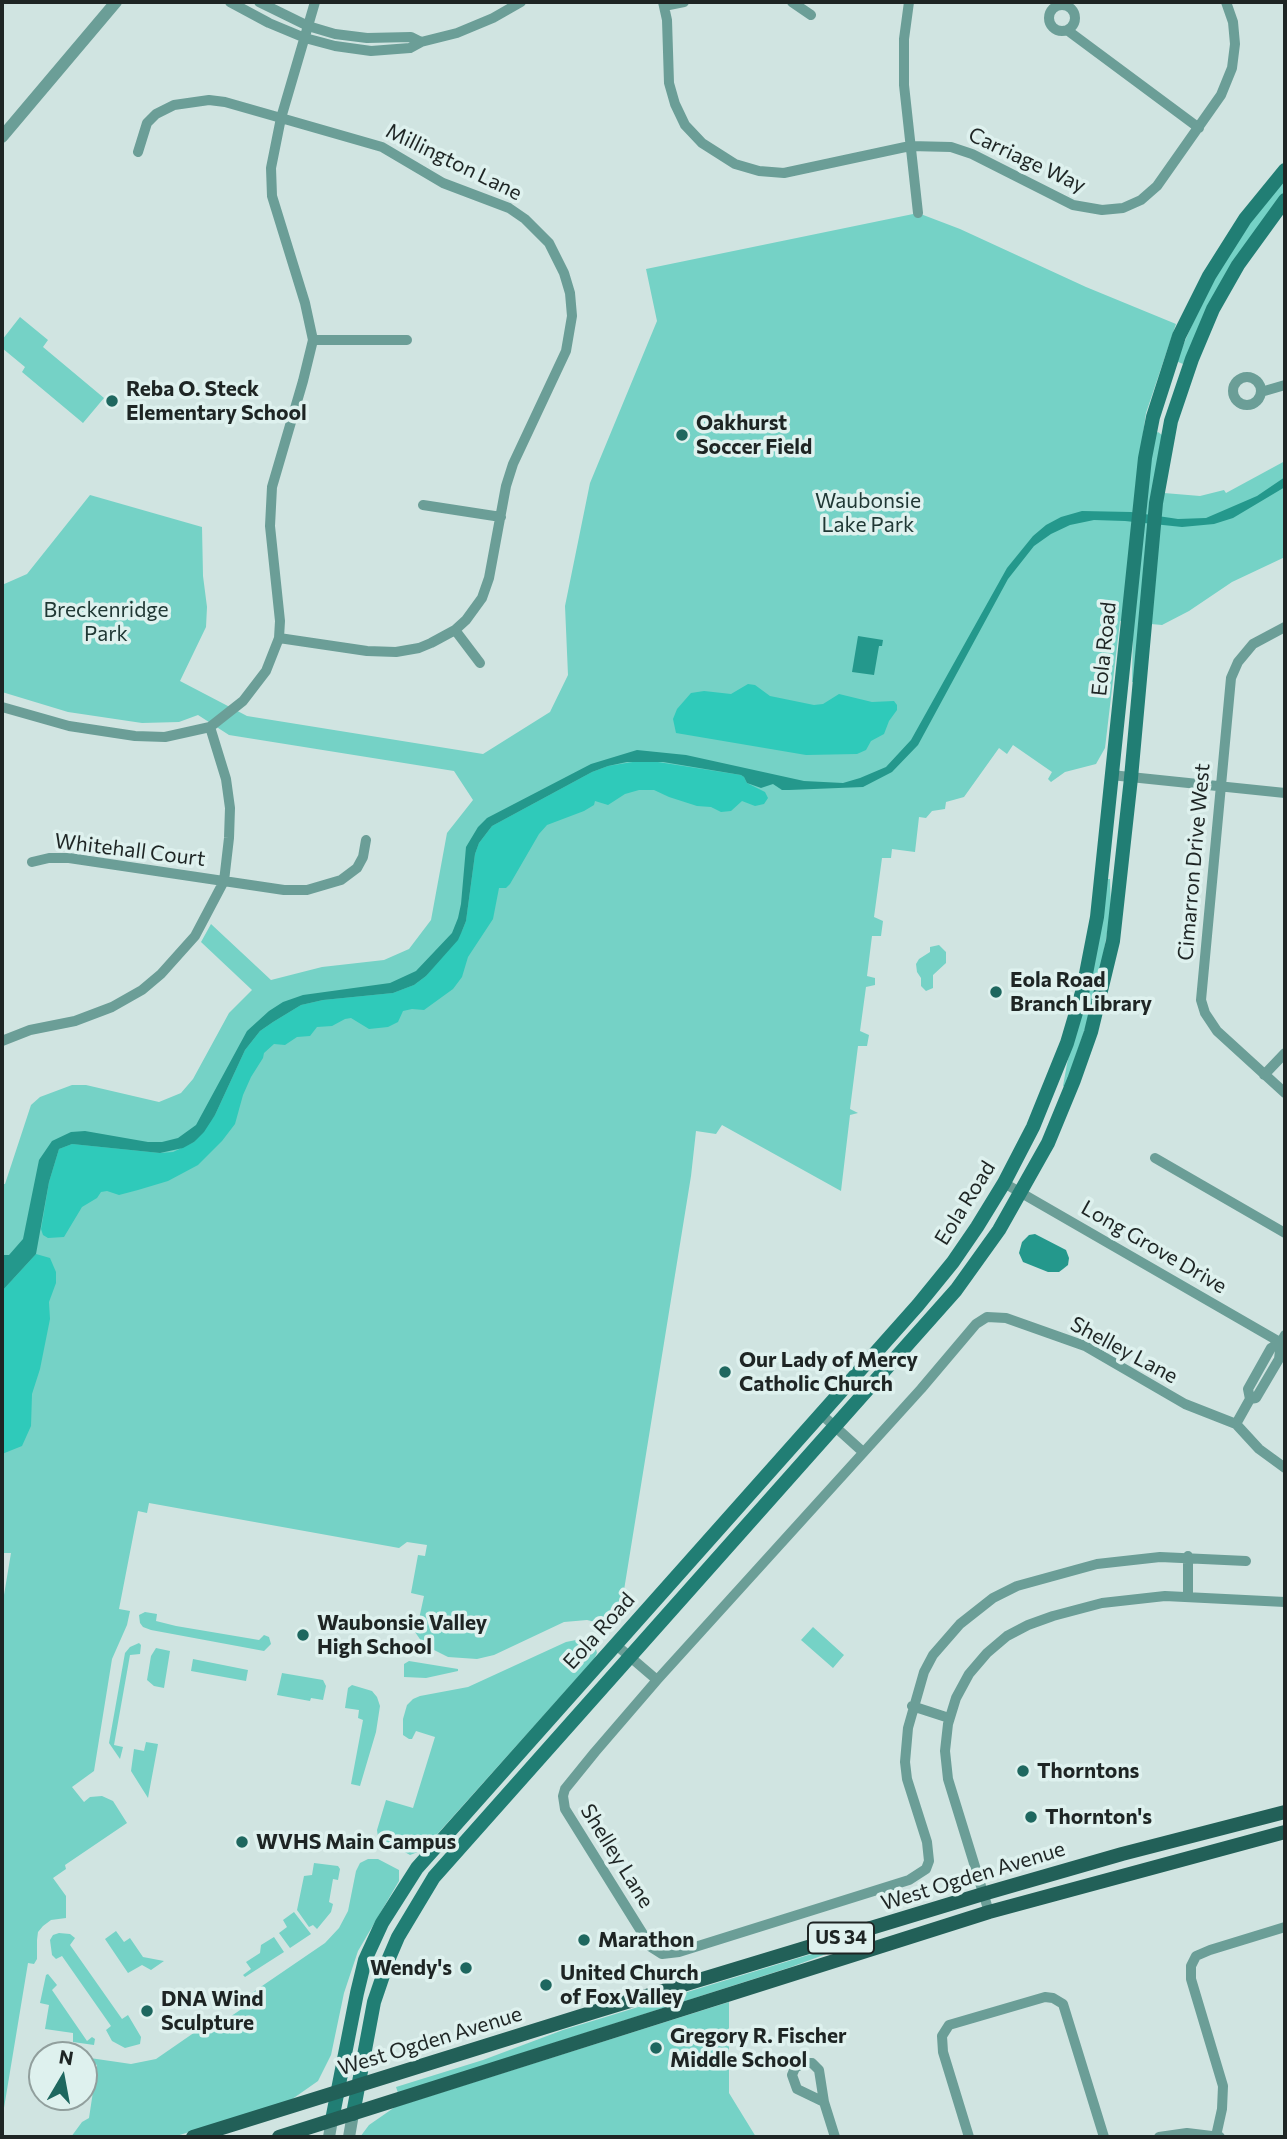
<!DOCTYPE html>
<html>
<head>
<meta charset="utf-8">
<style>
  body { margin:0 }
  #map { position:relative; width:1287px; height:2139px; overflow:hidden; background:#d0e4e1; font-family:Commissioner,sans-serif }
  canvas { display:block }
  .frame { position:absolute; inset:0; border:4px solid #1e2524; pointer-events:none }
  .north { position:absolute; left:28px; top:2041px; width:70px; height:70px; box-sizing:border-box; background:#def1ee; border:2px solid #919f9d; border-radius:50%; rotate:10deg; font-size:19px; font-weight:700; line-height:28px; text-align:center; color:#1e2524 }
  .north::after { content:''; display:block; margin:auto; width:24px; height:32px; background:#1e675f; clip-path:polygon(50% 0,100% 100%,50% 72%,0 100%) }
</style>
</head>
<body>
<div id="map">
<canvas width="1287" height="2139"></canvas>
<div class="frame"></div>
<div class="north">N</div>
</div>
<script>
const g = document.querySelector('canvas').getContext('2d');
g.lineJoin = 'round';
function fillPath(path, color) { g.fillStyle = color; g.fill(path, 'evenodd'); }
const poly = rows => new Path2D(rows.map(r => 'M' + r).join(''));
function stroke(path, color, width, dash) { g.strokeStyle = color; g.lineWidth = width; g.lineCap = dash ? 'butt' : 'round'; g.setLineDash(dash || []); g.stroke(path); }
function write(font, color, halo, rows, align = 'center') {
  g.font = font + ' Commissioner,sans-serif'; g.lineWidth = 7; g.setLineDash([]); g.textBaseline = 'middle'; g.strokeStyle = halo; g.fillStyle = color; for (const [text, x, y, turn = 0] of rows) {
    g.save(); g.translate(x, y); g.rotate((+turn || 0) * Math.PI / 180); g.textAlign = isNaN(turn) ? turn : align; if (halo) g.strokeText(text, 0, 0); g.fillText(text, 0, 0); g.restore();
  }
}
fillPath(poly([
  [1285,179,1285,191,1233,261,1183,364,1176,361,1208,289,1244,231],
  [918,213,960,229,1086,287,1176,324,1146,413,1135,490,1153,447,1156,433,1158,432,1162,435,1152,492,1200,496,1224,490,1226,493,1285,461,1285,557,1232,582,1189,611,1162,625,1140,623,1135,682,1132,682,1133,622,1120,621,1105,748,1096,764,1065,772,1051,782,1048,779,1052,772,1013,745,1007,754,999,748,964,797,946,802,945,809,932,811,926,818,919,817,915,852,892,849,891,858,882,858,874,917,883,921,881,936,872,936,867,976,875,978,875,985,866,987,860,1031,869,1035,867,1046,858,1046,850,1109,858,1113,850,1115,841,1191,722,1125,716,1134,696,1131,691,1176,619,1621,612,1626,587,1620,564,1622,494,1655,477,1659,448,1657,424,1645,415,1632,412,1623,412,1618,419,1619,424,1596,411,1593,418,1555,425,1556,427,1545,407,1542,399,1548,149,1503,147,1513,138,1511,119,1609,130,1611,127,1625,112,1659,94,1771,72,1787,84,1802,90,1797,102,1796,113,1801,127,1823,65,1865,66,1869,53,1878,66,1896,66,1918,51,1920,43,1926,38,1932,37,1940,37,1959,34,1964,28,1963,2,2120,2,1607,11,1553,2,1553,2,1184,5,1184,31,1105,40,1097,72,1085,86,1085,159,1102,181,1093,193,1079,229,1013,252,990,201,942,211,924,271,980,322,967,384,960,409,949,431,920,447,833,473,800,454,771,229,735,198,715,179,722,142,723,68,712,2,692,2,585,27,574,90,495,202,527,203,576,207,607,206,627,180,681,247,716,483,754,550,712,568,675,565,606,590,483,657,321,646,269],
  [20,317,48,340,43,347,104,398,83,423,22,372,25,367,2,348,2,340],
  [1108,879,1110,879,1111,911,1103,956,1087,1023,1065,1087,1063,1086,1067,1064],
  [939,945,946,952,946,963,933,975,933,988,926,991,921,986,921,978,917,972,916,964,919,959,930,952,930,947],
  [145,1612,157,1614,156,1621,176,1626,259,1640,264,1635,269,1637,271,1644,264,1651,151,1630,143,1627,140,1623,139,1615],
  [813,1627,844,1655,833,1668,801,1640],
  [576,1640,595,1645,597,1653,594,1659,423,1850,410,1855,378,1837,377,1830,386,1800,413,1808,435,1737,416,1731,412,1739,409,1739,403,1735,403,1719,407,1705,413,1699,420,1696,468,1687,566,1642],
  [139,1643,141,1645,140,1654,130,1655,114,1745,123,1747,120,1759,109,1743,125,1653,130,1647],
  [156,1648,170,1651,164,1688,154,1686,147,1680,151,1656],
  [193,1659,248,1670,246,1681,191,1671],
  [409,1661,458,1669,458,1671,426,1678,404,1677,404,1664],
  [282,1673,323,1680,326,1686,323,1700,311,1698,310,1701,277,1695],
  [352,1685,372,1691,377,1697,380,1706,376,1732,360,1786,351,1784,363,1720,358,1718,359,1710,345,1708,348,1688],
  [146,1742,158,1744,148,1798,131,1771,134,1749,144,1751],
  [368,1859,378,1859,399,1870,399,1881,358,1951,344,1993,331,2055,318,2081,288,2102,173,2137,71,2137,82,2122,89,2118,97,2065,87,2060,90,2058,131,2064,156,2059,198,2030,202,2036,246,2006,243,1999,325,1943,339,1928,348,1911,356,1871,360,1863],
  [314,1863,338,1866,340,1869,338,1880,333,1879,329,1902,333,1904,331,1912,317,1929,313,1925,309,1927,297,1910,304,1876,312,1875],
  [294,1912,311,1934,290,1948,279,1933,287,1927,283,1920],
  [116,1931,124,1942,130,1938,143,1957,164,1961,151,1970,142,1965,128,1973,105,1939],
  [59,1933,70,1934,75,1938,70,1945,122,2019,128,2015,141,2037,140,2044,125,2048,112,2041,106,2030,111,2026,62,1956,56,1959,52,1955,50,1940,53,1935],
  [274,1937,284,1952,245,1977,243,1975,251,1969,246,1962,260,1953,261,1945],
  [828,1949,829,1953,791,1967,398,2093,396,2087,483,2060,563,2030],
  [48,1974,57,1985,52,1990,87,2041,92,2037,95,2039,94,2045,73,2042,73,2033,45,2029,49,2005,40,2003,46,1975],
  [729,2002,729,2093,756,2137,360,2137,369,2125,395,2107]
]), '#75d2c6');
fillPath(poly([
  [748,684,755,685,770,696,814,705,823,704,839,694,872,702,894,701,897,705,897,710,889,721,884,734,871,741,866,750,857,754,806,755,676,733,673,719,677,709,691,693,704,691,731,694],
  [645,760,741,775,744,777,747,783,765,792,768,798,764,804,755,806,742,801,731,811,721,812,711,807,697,806,669,797,654,790,639,790,625,794,608,805,595,801,594,805,584,811,547,825,539,834,510,884,506,888,499,888,493,919,468,957,462,977,453,989,424,1010,412,1009,403,1011,398,1022,388,1027,369,1029,351,1018,345,1019,332,1026,317,1027,310,1036,297,1037,285,1045,274,1044,264,1053,263,1058,251,1077,243,1095,235,1124,222,1141,198,1165,168,1181,138,1190,119,1195,107,1191,101,1192,97,1198,82,1207,64,1237,48,1238,43,1235,41,1229,49,1182,59,1149,72,1144,160,1153,173,1152,194,1142,215,1115,245,1050,260,1031,273,1022,301,1005,323,1000,393,993,414,985,426,976,462,931,466,921,475,854,479,843,492,826,592,772,608,766],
  [36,1254,50,1258,56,1272,56,1283,49,1302,50,1319,40,1369,32,1394,31,1426,22,1446,2,1454,2,1291]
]), '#2fcaba');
fillPath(poly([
  [1285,477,1285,487,1233,518,1214,524,1182,527,1125,521,1094,520,1070,525,1051,534,1034,546,1008,579,918,745,892,772,863,787,789,790,782,790,773,784,761,788,747,783,744,777,741,775,663,762,627,762,608,766,592,772,492,826,479,843,475,854,466,921,462,931,458,940,426,976,414,985,393,993,323,1000,301,1005,273,1022,260,1031,245,1050,215,1115,204,1132,194,1142,183,1148,160,1153,72,1144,59,1149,49,1182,36,1254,2,1291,2,1255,9,1255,23,1239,39,1160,52,1141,71,1132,85,1131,148,1142,162,1142,178,1138,196,1125,247,1031,269,1011,283,1002,303,995,390,983,416,971,452,933,458,918,461,904,466,847,478,827,487,818,591,764,637,750,686,755,804,781,843,783,860,778,886,767,911,740,1007,568,1033,536,1046,525,1061,517,1082,511,1131,512,1178,519,1206,518,1257,496],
  [858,636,883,640,882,646,879,646,874,675,852,672],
  [1035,1234,1066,1250,1069,1258,1068,1265,1063,1269,1059,1272,1048,1272,1023,1262,1019,1253,1022,1242,1029,1235]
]), '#24988c');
stroke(poly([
  [230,2,269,23,305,38,335,46,371,51,410,48,421,42,457,33,493,18,521,2],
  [259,2,308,26,335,34,367,38,411,37,421,42],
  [663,2,667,20,669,83,675,104,685,125,702,143,735,164,759,171,784,173,910,146,951,147,972,154,1073,205,1102,210,1123,208,1141,200,1157,186,1221,95,1232,68,1235,44,1233,22,1226,2],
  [792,2,811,15],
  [909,2,904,39,904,85,918,213],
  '1049 18a13 13 0 1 1 26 0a13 13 0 1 1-26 0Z',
  [664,6,684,2],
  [1067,30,1199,128],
  [138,152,147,123,156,114,174,105,209,100,225,102,281,118,382,147,443,183,509,208,525,219,549,243,564,273,570,293,572,316,566,351,513,464,506,486,489,578,482,598,466,620,455,630,431,643,419,648,396,652,367,651,279,638],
  [313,340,407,340],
  '1233 391a14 14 0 1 1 28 0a14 14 0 1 1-28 0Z',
  [1261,392,1285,385],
  [423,505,501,517],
  [1285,627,1253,644,1238,662,1231,678,1201,1000,1205,1013,1217,1031,1285,1093],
  [455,630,480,663],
  [2,707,69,726,135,736,165,737,210,727,243,701,266,671,279,638,280,621,270,526,272,487,303,381,313,340,305,303,272,196,271,168,281,118,315,2],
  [1111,775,1285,793],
  [32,862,49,858,69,858,284,890,307,890,341,880,357,868,363,857,366,840],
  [2,1041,30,1030,75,1021,112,1007,142,990,161,974,195,936,224,881,229,838,230,808,226,779,210,727],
  [1264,1075,1285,1053],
  [1155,1158,1285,1233],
  [1004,1183,1285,1345],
  [1250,1399,1248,1389,1271,1348,1281,1342,1285,1335],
  [821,1414,863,1452],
  [1236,1424,1250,1399,1256,1398,1279,1359,1281,1342],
  [1188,1556,1188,1596],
  [1246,1561,1160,1557,1097,1564,1017,1586,993,1598,960,1624,933,1655,924,1672,908,1728,905,1762,907,1779,927,1842,929,1861,926,1869,909,1880,679,1952,662,1954,651,1947,565,1809,563,1796,565,1789,595,1752,657,1680,921,1389,976,1324,987,1317,1006,1318,1085,1346,1185,1404,1236,1424,1259,1449,1285,1468],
  [615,1644,657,1680],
  [912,1706,949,1718],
  [989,1912,948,1779,945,1751,948,1724,956,1698,969,1674,987,1653,1007,1636,1028,1625,1053,1616,1102,1603,1165,1596,1285,1602],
  [824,2102,797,2089,792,2075,795,2068,803,2063,812,2063,819,2070,824,2102,835,2137],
  [1216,2136,1222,2109,1223,2086,1191,1979,1191,1966,1196,1956,1210,1950,1285,1927],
  [969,2137,943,2052,942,2036,949,2025,1045,1997,1053,1998,1063,2004,1104,2137],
  [1159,2137,1187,2133,1220,2137]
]), '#6b9e97', 10);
stroke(poly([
  [2,137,116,2],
  [329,2137,332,2120],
  [349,2137,353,2114]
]), '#6b9e97', 12);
stroke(poly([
  [353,2114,374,2002,389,1958,398,1937,434,1877,956,1290,999,1230,1048,1143,1074,1080,1091,1032,1113,941,1131,778,1156,503,1171,421,1192,359,1213,309,1238,265,1285,200],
  [332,2120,357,1993,365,1960,382,1923,417,1868,918,1305,953,1262,977,1227,1004,1183,1033,1127,1067,1043,1083,989,1097,917,1145,458,1153,417,1179,336,1209,276,1245,219,1285,170]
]), '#217e74', 14);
stroke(poly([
  [193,2137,597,2011,983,1894,1122,1854,1285,1812],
  [279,2137,989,1912,1285,1832]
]), '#226058', 14);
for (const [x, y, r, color] of [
  [112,401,7,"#1e675f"],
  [682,435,7,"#1e675f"],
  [996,992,7,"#1e675f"],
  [725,1372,7,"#1e675f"],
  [303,1635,7,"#1e675f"],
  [1023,1771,7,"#1e675f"],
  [1031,1817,7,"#1e675f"],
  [242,1842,7,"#1e675f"],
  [584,1940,7,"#1e675f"],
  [466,1968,7,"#1e675f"],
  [546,1985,7,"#1e675f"],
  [147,2011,7,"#1e675f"],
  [656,2048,7,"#1e675f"]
]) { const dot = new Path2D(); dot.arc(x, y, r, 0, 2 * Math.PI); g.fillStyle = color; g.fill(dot); stroke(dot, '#def1ee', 2.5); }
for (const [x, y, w] of [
  [841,1938,66]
]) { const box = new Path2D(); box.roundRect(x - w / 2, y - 15.5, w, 31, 5); g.fillStyle = '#def1ee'; g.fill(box); stroke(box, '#1e2524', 2); }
write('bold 19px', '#1e2524', null, [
  ["US 34",841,1938]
]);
write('21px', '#1e2524', '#def1ee', [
  ["Carriage Way",1027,160,25],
  ["Millington Lane",454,162,26],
  ["Eola Road",1104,649,-84],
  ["Whitehall Court",130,850,7],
  ["Cimarron Drive West",1194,862,-85],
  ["Eola Road",965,1203,-58],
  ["Long Grove Drive",1154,1247,30],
  ["Shelley Lane",1124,1350,28],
  ["Eola Road",599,1631,-48],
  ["Shelley Lane",617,1856,58],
  ["West Ogden Avenue",973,1876,-17],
  ["West Ogden Avenue",430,2041,-17]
]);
write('bold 21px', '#1e2524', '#def1ee', [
  ["Reba O. Steck",126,389],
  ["Elementary School",126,413],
  ["Oakhurst",696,423],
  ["Soccer Field",696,447],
  ["Eola Road",1010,980],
  ["Branch Library",1010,1004],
  ["Our Lady of Mercy",739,1360],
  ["Catholic Church",739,1384],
  ["Waubonsie Valley",317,1623],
  ["High School",317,1647],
  ["Thorntons",1037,1771],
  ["Thornton's",1045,1817],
  ["WVHS Main Campus",256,1842],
  ["Marathon",598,1940],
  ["Wendy's",452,1968,"right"],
  ["United Church",560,1973],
  ["of Fox Valley",560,1997],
  ["DNA Wind",161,1999],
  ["Sculpture",161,2023],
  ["Gregory R. Fischer",670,2036],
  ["Middle School",670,2060]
], 'left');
write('21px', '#203835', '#def1ee', [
  ["Waubonsie",868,501],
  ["Lake Park",868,525],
  ["Breckenridge",106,610],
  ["Park",106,634]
]);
</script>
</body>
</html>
